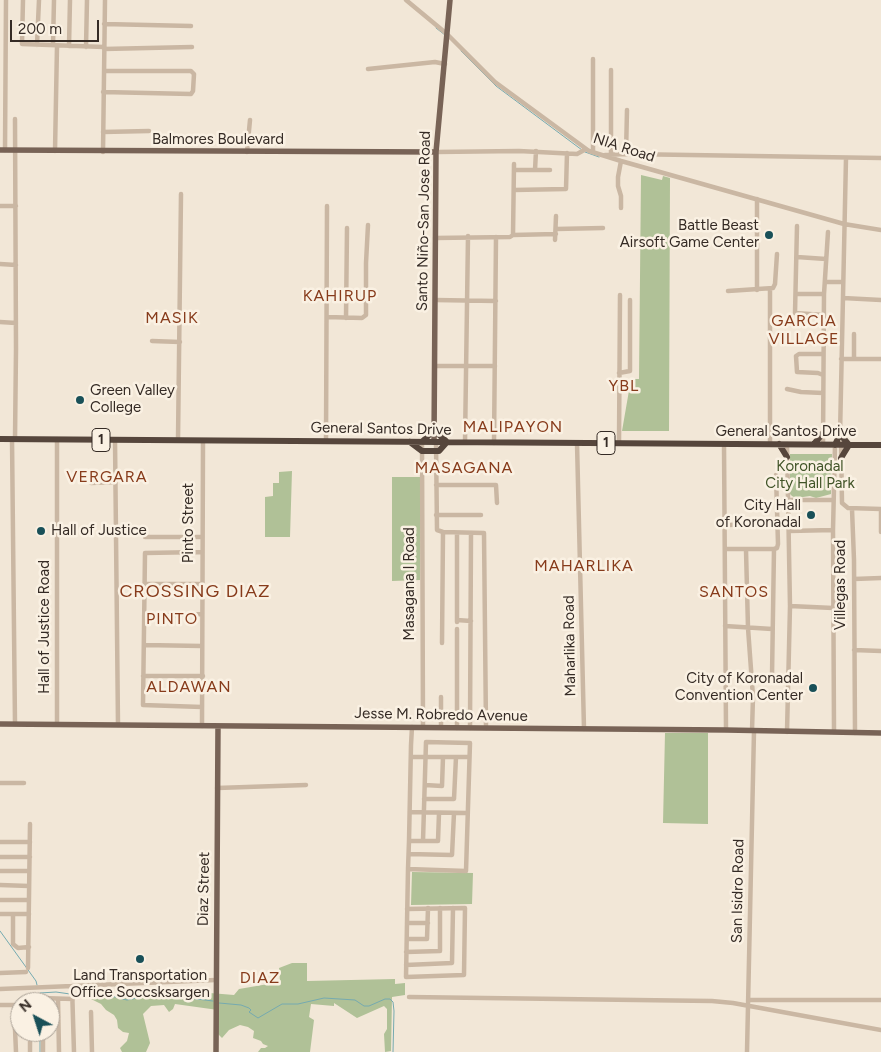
<!DOCTYPE html>
<html>
<head>
<meta charset="utf-8">
<style>
  body { margin:0 }
  #map { position:relative; width:881px; height:1052px; overflow:hidden; background:#f2e7d7; font-family:Figtree,sans-serif }
  canvas { display:block }
  .north { position:absolute; left:10px; top:992px; width:50px; height:50px; box-sizing:border-box; background:#faf1e3; border:1px solid #aba297; border-radius:50%; rotate:320deg; font-size:14px; font-weight:700; line-height:20px; text-align:center; color:#352b25 }
  .north::after { content:''; display:block; margin:auto; width:18px; height:22px; background:#195058; clip-path:polygon(50% 0,100% 100%,50% 72%,0 100%) }
  .scale { position:absolute; left:10px; top:20px; width:89px; height:22px; box-sizing:border-box; border:2px solid #352b25; border-top:0; padding-left:6px; font-size:15px; line-height:18px; white-space:nowrap; color:#352b25; -webkit-text-stroke:4px #faf1e3; paint-order:stroke }
</style>
</head>
<body>
<div id="map">
<canvas width="881" height="1052"></canvas>
<div class="north">N</div>
<div class="scale">200 m</div>
</div>
<script>
const g = document.querySelector('canvas').getContext('2d');
g.lineJoin = 'round';
function fillPath(path, color) { g.fillStyle = color; g.fill(path, 'evenodd'); }
const poly = rows => new Path2D(rows.map(r => 'M' + r).join(''));
function stroke(path, color, width, dash) { g.strokeStyle = color; g.lineWidth = width; g.lineCap = dash ? 'butt' : 'round'; g.setLineDash(dash || []); g.stroke(path); }
function write(font, color, halo, rows, align = 'center') {
  g.font = font + ' Figtree,sans-serif'; g.lineWidth = 5; g.setLineDash([]); g.textBaseline = 'middle'; g.strokeStyle = halo; g.fillStyle = color; for (const [text, x, y, turn = 0] of rows) {
    g.save(); g.translate(x, y); g.rotate((+turn || 0) * Math.PI / 180); g.textAlign = isNaN(turn) ? turn : align; if (halo) g.strokeText(text, 0, 0); g.fillText(text, 0, 0); g.restore();
  }
}
fillPath(poly([
  [641,175,662,180,663,176,670,178,669,431,622,431,631,379,639,379],
  [790,454,832,454,831,494,816,498,810,496,796,498,792,496,790,494],
  [292,471,290,537,262,537,265,537,265,497,273,496,273,483,279,483,279,472],
  [392,477,421,477,420,580,392,581],
  [665,733,708,733,708,824,663,823],
  [412,872,473,873,472,904,411,905],
  [292,963,307,963,307,981,395,979,395,984,405,983,405,995,392,997,391,1051,385,1052,384,1034,387,1029,387,1009,384,1006,357,1018,334,1003,334,1006,311,1004,309,1017,314,1020,310,1052,258,1052,261,1048,265,1048,268,1046,263,1044,261,1041,253,1038,254,1031,248,1027,240,1025,229,1030,222,1038,218,1034,218,1010,175,1004,173,1009,169,1012,164,1005,151,1006,143,1014,150,1043,146,1052,122,1052,120,1048,127,1041,129,1033,123,1032,118,1028,117,1020,114,1015,106,1010,101,1004,85,996,88,992,93,994,106,993,111,998,119,995,125,990,129,994,137,990,151,993,166,989,200,988,210,993,234,995,239,989,280,982,279,968]
]), '#b0c197');
stroke(poly([
  [436,28,445,35],
  [461,51,496,86,582,150],
  [585,152,599,157],
  [0,931,36,981,37,985],
  [40,993,56,992,70,994],
  [74,994,100,997,111,996,127,1000,157,994,213,1001],
  [219,1003,241,1005,249,1008,251,1010,249,1012,258,1018,282,1004,298,1004,324,998,355,1000,364,1006,369,1006,385,999,390,999,393,1002,394,1011,393,1052],
  [40,1032,40,1052]
]), '#75aab0', 1);
stroke(poly([
  [23,0,22,44,104,47],
  [406,0,447,34,495,82,589,151,621,161,844,224,881,230],
  [104,24,191,26],
  [37,45,39,0],
  [53,45,54,0],
  [69,46,70,0],
  [86,47,87,0],
  [104,49,192,47],
  [593,59,593,152],
  [368,69,435,62,445,64],
  [611,70,611,154],
  [103,92,191,94,193,91,194,74,191,71,104,71],
  [15,119,16,349,15,439],
  [103,132,149,131],
  [5,150,6,0],
  [55,151,57,46],
  [103,152,105,0],
  [247,152,250,120],
  [436,152,519,151,577,154,586,149],
  [626,154,627,110],
  [605,155,626,154,881,158],
  [621,161,618,177,618,186,621,196,621,208],
  [514,170,550,170],
  [535,170,536,151],
  [514,190,566,189,567,153],
  [0,206,16,206],
  [797,226,795,313,824,315],
  [556,229,603,228],
  [513,235,514,164],
  [435,238,510,237,513,235,556,234],
  [555,240,556,216],
  [797,257,826,259],
  [0,264,16,265],
  [825,282,843,282],
  [757,290,757,199],
  [728,291,773,288,775,284,777,254],
  [796,294,824,294],
  [843,298,881,300],
  [435,300,496,301],
  [327,317,362,318,366,315,366,263,368,225],
  [346,318,347,228],
  [0,322,16,323],
  [854,334,854,358],
  [152,341,180,342],
  [841,359,881,359],
  [435,366,495,366],
  [619,373,630,371,630,300],
  [823,375,818,373,797,372,796,356,799,354,823,354],
  [787,389,801,392,823,393],
  [840,435,846,158],
  [12,439,15,724],
  [115,440,118,725],
  [178,440,181,194],
  [326,441,327,206],
  [422,442,423,727],
  [436,442,437,530,443,532,484,533,486,728],
  [465,442,468,236],
  [494,443,496,237],
  [577,443,584,729],
  [619,443,620,295],
  [841,443,842,503,848,508,881,509,881,532],
  [724,444,726,730],
  [770,444,770,289],
  [823,445,824,294,828,232],
  [91,483,115,482],
  [436,485,496,485,497,503],
  [788,500,833,500],
  [852,509,854,560,855,733],
  [436,515,481,515],
  [725,525,778,524],
  [789,531,833,530],
  [145,537,201,537],
  [725,549,774,549,772,676],
  [774,549,777,548,778,544,776,475],
  [746,550,748,628,753,697,752,731],
  [202,552,145,553,143,705,202,707],
  [854,579,881,578],
  [145,584,202,584],
  [790,606,833,608],
  [144,616,202,614],
  [457,620,471,621],
  [457,622,457,533],
  [725,626,772,629],
  [457,629,457,728],
  [442,643,443,532],
  [144,645,202,646],
  [854,650,881,651],
  [143,676,203,676],
  [57,724,57,439],
  [202,726,203,441],
  [441,727,441,697],
  [470,728,471,533],
  [787,732,790,606,787,444],
  [834,732,833,530,835,445],
  [411,757,469,757],
  [0,783,24,783],
  [425,785,442,786,443,757],
  [217,788,306,785],
  [424,799,454,799,456,757],
  [410,812,467,813],
  [409,841,438,841,439,813],
  [0,842,30,842],
  [409,854,452,855,454,813],
  [0,857,30,857],
  [408,869,466,871,470,743,426,742,423,841],
  [0,871,29,871],
  [0,885,29,886],
  [0,900,29,900],
  [407,909,465,908,464,975,406,977,408,869,409,841,411,745,412,727],
  [0,914,29,914],
  [13,914,13,944,18,948,29,947],
  [407,923,428,923],
  [407,939,427,939,428,908],
  [406,952,440,951,440,908],
  [406,965,452,963,453,908],
  [28,968,30,824],
  [0,973,26,972],
  [72,986,74,1052],
  [0,989,216,980],
  [409,997,712,1001,733,1003,881,1030],
  [58,999,59,1052],
  [748,1000,881,1000],
  [42,1002,41,998,73,999],
  [0,1005,20,1005],
  [14,1005,16,1052],
  [91,1012,92,1052],
  [30,1032,30,1052],
  [43,1032,43,1052],
  [747,1052,754,731]
]), '#cab7a3', 4.5);
stroke(poly([
  [0,150,436,152],
  [434,442,436,152,450,0],
  [0,724,726,730,881,733],
  [216,1052,218,726]
]), '#786356', 5.5);
stroke(poly([
  [0,439,881,445],
  [410,442,422,451,439,451,447,442],
  [422,442,434,430,447,442],
  [779,444,787,457],
  [814,444,823,433],
  [835,445,840,434,849,445],
  [841,458,849,445]
]), '#56463c', 6);
for (const [x, y, r, color] of [
  [769,235,5,"#195058"],
  [80,400,5,"#195058"],
  [811,515,5,"#195058"],
  [41,531,5,"#195058"],
  [813,688,5,"#195058"],
  [140,959,5,"#195058"]
]) { const dot = new Path2D(); dot.arc(x, y, r, 0, 2 * Math.PI); g.fillStyle = color; g.fill(dot); stroke(dot, '#faf1e3', 2); }
for (const [x, y, w] of [
  [101,440,18],
  [606,443,18]
]) { const box = new Path2D(); box.roundRect(x - w / 2, y - 11.5, w, 23, 4); g.fillStyle = '#faf1e3'; g.fill(box); stroke(box, '#352b25', 1); }
write('bold 14px', '#352b25', null, [
  ["1",101,440],
  ["1",606,443]
]);
write('15px', '#352b25', '#faf1e3', [
  ["Balmores Boulevard",218,140],
  ["NIA Road",624,148,18],
  ["Santo Niño-San Jose Road",424,221,-89],
  ["General Santos Drive",381,429,1],
  ["General Santos Drive",786,432],
  ["Pinto Street",189,523,-90],
  ["Masagana I Road",410,584,-90],
  ["Villegas Road",841,585,-90],
  ["Hall of Justice Road",45,627,-90],
  ["Maharlika Road",570,646,-91],
  ["Jesse M. Robredo Avenue",441,715,1],
  ["Diaz Street",204,889,-89],
  ["San Isidro Road",738,891,-89]
]);
write('15px', '#352b25', '#faf1e3', [
  ["Battle Beast",759,226],
  ["Airsoft Game Center",759,243],
  ["Green Valley",90,391,"left"],
  ["College",90,408,"left"],
  ["City Hall",801,506],
  ["of Koronadal",801,523],
  ["Hall of Justice",51,531,"left"],
  ["City of Koronadal",803,679],
  ["Convention Center",803,696],
  ["Land Transportation",140,976,"center"],
  ["Office Soccsksargen",140,993,"center"]
], 'right');
write('15px', '#415428', '#faf1e3', [
  ["Koronadal",810,467],
  ["City Hall Park",810,484]
]);
g.letterSpacing = '1px';
write('16px', '#873b1b', '#faf1e3', [
  ["KAHIRUP",340,296],
  ["MASIK",172,318],
  ["GARCIA",804,321],
  ["VILLAGE",804,339],
  ["YBL",624,386],
  ["MALIPAYON",513,427],
  ["MASAGANA",464,468],
  ["VERGARA",107,477],
  ["MAHARLIKA",584,566],
  ["SANTOS",734,592],
  ["PINTO",172,619],
  ["ALDAWAN",189,687],
  ["DIAZ",260,978]
]);
g.letterSpacing = '0px';
g.letterSpacing = '1px';
write('18px', '#873b1b', '#faf1e3', [
  ["CROSSING DIAZ",195,592]
]);
g.letterSpacing = '0px';
</script>
</body>
</html>
